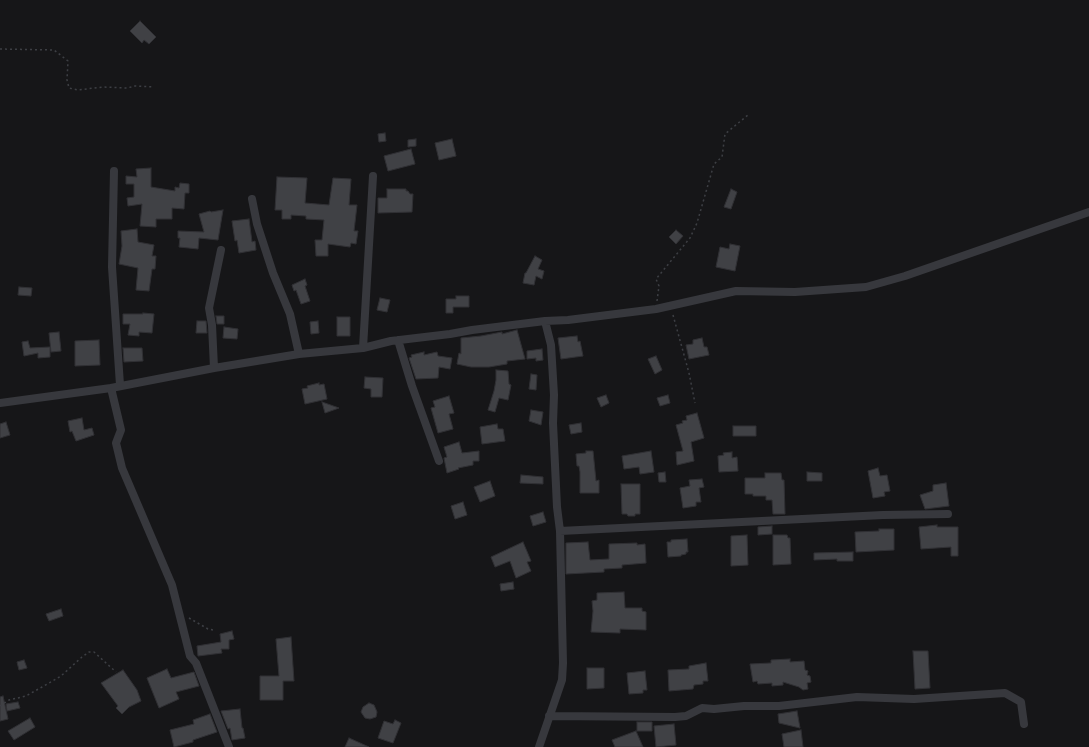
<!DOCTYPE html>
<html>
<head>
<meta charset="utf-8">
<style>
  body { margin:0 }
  canvas { display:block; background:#161618 }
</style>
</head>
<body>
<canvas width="1089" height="747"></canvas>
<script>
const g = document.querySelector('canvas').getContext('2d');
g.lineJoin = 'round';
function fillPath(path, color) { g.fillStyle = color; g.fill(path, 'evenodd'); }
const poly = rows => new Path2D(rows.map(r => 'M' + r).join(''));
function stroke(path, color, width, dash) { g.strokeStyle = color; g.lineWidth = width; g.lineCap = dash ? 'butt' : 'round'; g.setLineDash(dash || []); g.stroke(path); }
const building = poly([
  [140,21,156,37,149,44,144,40,142,43,130,31,140,21],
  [385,133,386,141,379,142,378,134,385,133],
  [416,139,416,146,408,147,408,140,416,139],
  [452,139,456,156,439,160,435,143,452,139],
  [411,149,415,164,388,171,384,156,411,149],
  [151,168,151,187,175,191,175,187,179,188,180,183,189,184,189,193,185,193,184,209,172,208,172,219,156,219,156,227,140,226,142,204,128,206,127,198,134,197,134,184,126,184,126,176,137,177,136,169,151,168],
  [277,177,307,178,305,203,329,205,333,178,351,179,349,205,357,205,354,231,358,231,356,244,351,243,350,247,328,244,328,256,316,256,315,240,322,240,324,220,306,219,306,216,291,215,291,219,282,219,282,210,275,210,277,177],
  [387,189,406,189,406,191,408,191,410,194,413,194,412,212,378,213,378,198,387,198,387,189],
  [731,189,737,192,731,209,724,207,731,189],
  [223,210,218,240,199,238,198,249,179,247,180,238,178,238,178,231,204,232,199,214,210,211,211,212,223,210],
  [249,219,252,242,255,241,256,250,239,253,237,240,235,241,232,221,249,219],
  [137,229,138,242,154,245,152,256,156,256,155,269,152,269,149,291,136,290,138,268,119,264,122,246,121,231,137,229],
  [676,230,683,236,676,244,669,237,676,230],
  [730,244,740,246,735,271,716,267,720,247,729,249,730,244],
  [535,256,542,260,538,269,544,271,542,279,536,276,534,285,523,283,525,273,526,273,535,256],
  [305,279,307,285,305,286,310,301,301,304,296,290,294,291,292,285,305,279],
  [19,287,32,288,31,296,18,295,19,287],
  [456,296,469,296,469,307,453,307,453,313,446,313,446,299,456,299,456,296],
  [380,298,390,300,387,312,377,310,380,298],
  [143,313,154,314,152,333,139,332,139,336,128,335,130,324,123,324,123,314,143,314,143,313],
  [216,316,224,316,224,324,217,324,216,316],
  [337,317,350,317,350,336,337,336,337,317],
  [197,321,206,321,207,333,196,333,197,321],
  [318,321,319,333,311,334,310,322,318,321],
  [224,327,238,329,237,339,223,338,224,327],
  [517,330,525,359,507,361,507,364,489,367,471,367,457,364,459,353,461,354,461,338,481,336,502,332,502,334,517,330],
  [59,332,61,351,51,352,49,333,59,332],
  [577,336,578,342,580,341,583,356,561,359,558,338,577,336],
  [702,338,704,347,707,347,709,355,689,359,686,345,693,344,693,340,702,338],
  [99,340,100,365,75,366,75,341,99,340],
  [28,341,30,348,50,347,50,357,38,358,38,353,24,356,22,342,28,341],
  [123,348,142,348,143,361,124,362,123,348],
  [542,349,543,360,536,361,536,358,527,359,527,351,542,349],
  [424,352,424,355,437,352,438,356,452,358,450,369,439,367,438,378,416,379,409,358,412,357,411,355,424,352],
  [656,356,662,370,655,374,648,359,656,356],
  [496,370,508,371,509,384,511,385,508,400,499,398,495,412,488,410,494,391,496,380,496,370],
  [531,374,537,375,536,390,529,389,531,374],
  [365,377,383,378,382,397,371,397,371,389,364,388,365,377],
  [319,383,319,385,324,384,327,399,305,404,302,389,308,388,307,386,319,383],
  [606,395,609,403,601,407,597,398,606,395],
  [668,395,670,403,660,406,657,398,668,395],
  [449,396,454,413,449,414,453,429,438,433,431,408,435,407,433,401,449,396],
  [322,402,339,408,325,413,322,402],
  [531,410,543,412,541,425,529,421,531,410],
  [697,413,704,438,691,442,694,461,677,465,676,452,683,451,676,425,683,423,682,421,687,420,686,416,697,413],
  [82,418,84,430,92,428,94,435,76,441,72,431,70,432,68,421,82,418],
  [6,422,10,435,0,438,0,424,6,422],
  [581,423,582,432,571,434,569,425,581,423],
  [497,424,498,429,503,429,505,441,482,444,480,427,497,424],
  [733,426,756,426,756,436,733,436,733,426],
  [459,442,462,453,479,451,479,461,473,461,473,465,458,468,459,469,447,473,444,458,447,457,444,447,459,442],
  [586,451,593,451,596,481,599,480,599,493,580,493,580,472,579,466,577,466,576,454,586,453,586,451],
  [651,451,654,472,640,474,639,467,624,469,622,456,651,451],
  [732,452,732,458,737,457,738,471,719,472,718,456,724,455,723,453,732,452],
  [878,468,880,476,887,475,890,491,884,492,885,496,873,498,868,471,878,468],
  [665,472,666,482,659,482,658,473,665,472],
  [807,472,822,473,822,481,807,481,807,472],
  [765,473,781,473,782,480,784,480,785,514,773,514,772,500,766,500,766,496,753,496,753,494,745,494,745,478,765,478,765,473],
  [521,475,543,477,543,484,520,483,521,475],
  [702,479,704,487,699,488,701,502,696,502,696,506,683,508,680,488,690,486,689,480,702,479],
  [490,481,495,496,480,502,474,487,490,481],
  [946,483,949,506,925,509,920,495,933,491,933,485,946,483],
  [621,484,640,484,640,514,635,514,635,516,628,516,627,514,622,514,621,484],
  [463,502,467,515,455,519,451,506,463,502],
  [543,512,546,522,533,526,530,516,543,512],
  [937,525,937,527,958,527,958,556,951,556,951,547,921,549,919,527,937,525],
  [772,526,772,534,758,535,758,527,772,526],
  [879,529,894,529,894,550,856,552,855,532,879,531,879,529],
  [747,535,748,565,731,566,731,536,747,535],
  [773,535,787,535,788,538,790,538,791,564,773,565,773,535],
  [687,539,688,552,686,552,686,554,681,555,681,556,668,557,667,542,671,542,671,540,687,539],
  [523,542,531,561,527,562,531,571,516,578,510,561,495,567,491,557,523,542],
  [588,542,590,560,609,559,609,544,637,543,637,545,645,544,646,563,622,565,622,568,604,569,604,572,566,574,566,543,588,542],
  [853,552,853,561,837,561,837,559,814,560,814,553,853,552],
  [513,582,514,589,501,591,500,584,513,582],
  [624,592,625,608,642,608,642,611,646,612,646,630,620,629,620,633,591,632,593,611,592,601,597,600,597,593,624,592],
  [61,609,63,616,49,621,46,614,61,609],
  [232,631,234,639,229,640,229,649,221,649,222,653,198,656,197,646,221,642,220,634,232,631],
  [291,637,294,681,283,681,283,700,260,700,260,676,279,676,276,639,291,637],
  [913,651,928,651,930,688,915,689,913,651],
  [790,659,790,662,804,661,805,670,808,671,807,675,810,676,811,682,807,683,808,689,803,690,799,687,783,682,783,685,772,686,772,683,758,684,757,681,753,682,750,664,771,663,771,660,790,659],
  [24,660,27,668,19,670,17,662,24,660],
  [706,663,708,681,703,681,703,684,694,685,693,689,669,691,668,670,689,669,689,666,706,663],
  [587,668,604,668,604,688,587,689,587,668],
  [167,669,171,678,194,672,199,686,176,692,179,699,159,708,147,678,167,669],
  [123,670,137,690,141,701,129,707,122,714,116,708,118,706,101,683,123,670],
  [645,671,647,690,643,690,643,693,629,694,627,673,645,671],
  [3,696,8,719,0,721,0,697,3,696],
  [18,702,20,708,7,711,6,704,18,702],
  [369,703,374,705,377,712,376,717,370,719,365,718,361,712,363,707,369,703],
  [240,709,242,728,243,728,245,738,232,740,230,728,228,729,221,711,240,709],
  [797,711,800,728,779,723,778,714,797,711],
  [210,714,217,732,193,740,193,742,174,747,170,730,194,724,193,720,210,714],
  [30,718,35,727,14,740,8,731,30,718],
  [395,720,401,723,393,743,378,738,384,721,393,724,395,720],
  [637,722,652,722,652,731,637,731,637,722],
  [674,724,676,745,656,747,654,726,674,724],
  [801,730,803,747,784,747,782,734,801,730],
  [636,731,643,747,615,747,612,740,636,731],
  [349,738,369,747,345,747,349,738]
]);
fillPath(building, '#404145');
stroke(building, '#303034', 1);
stroke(poly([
  [0,49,54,50,68,61,67,80,69,88,78,90,103,87,127,88,135,86,154,87],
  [657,301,659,286,656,279,690,238,697,223,714,164,722,157,725,134,748,115],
  [673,315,689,373,695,403],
  [189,618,208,629,213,630],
  [0,706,9,700,26,696,42,687,61,676,82,657,89,652,94,652,116,672]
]), '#3d3f44', 1.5, [2, 3]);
stroke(poly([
  [114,171,112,267,120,385],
  [252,199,257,224,273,273,290,314,299,354],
  [545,321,568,320,656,309,736,291,795,292,866,287,905,276,1089,212],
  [398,340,412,386,439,461],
  [363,348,373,176],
  [214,368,212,325,209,308,221,250],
  [111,388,121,430,116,443,122,468,172,585,190,656,196,663,229,747],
  [0,403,111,388,214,368,299,354,363,348,391,341,450,334,472,330,545,321,551,345,554,395,553,423,557,507,560,531,563,663,562,680,539,747],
  [560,531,883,515,948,514],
  [549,716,675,717,686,716,702,708,714,709,744,706,779,706,857,697,914,699,1005,693,1021,702,1024,724]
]), '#37383d', 8);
</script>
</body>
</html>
